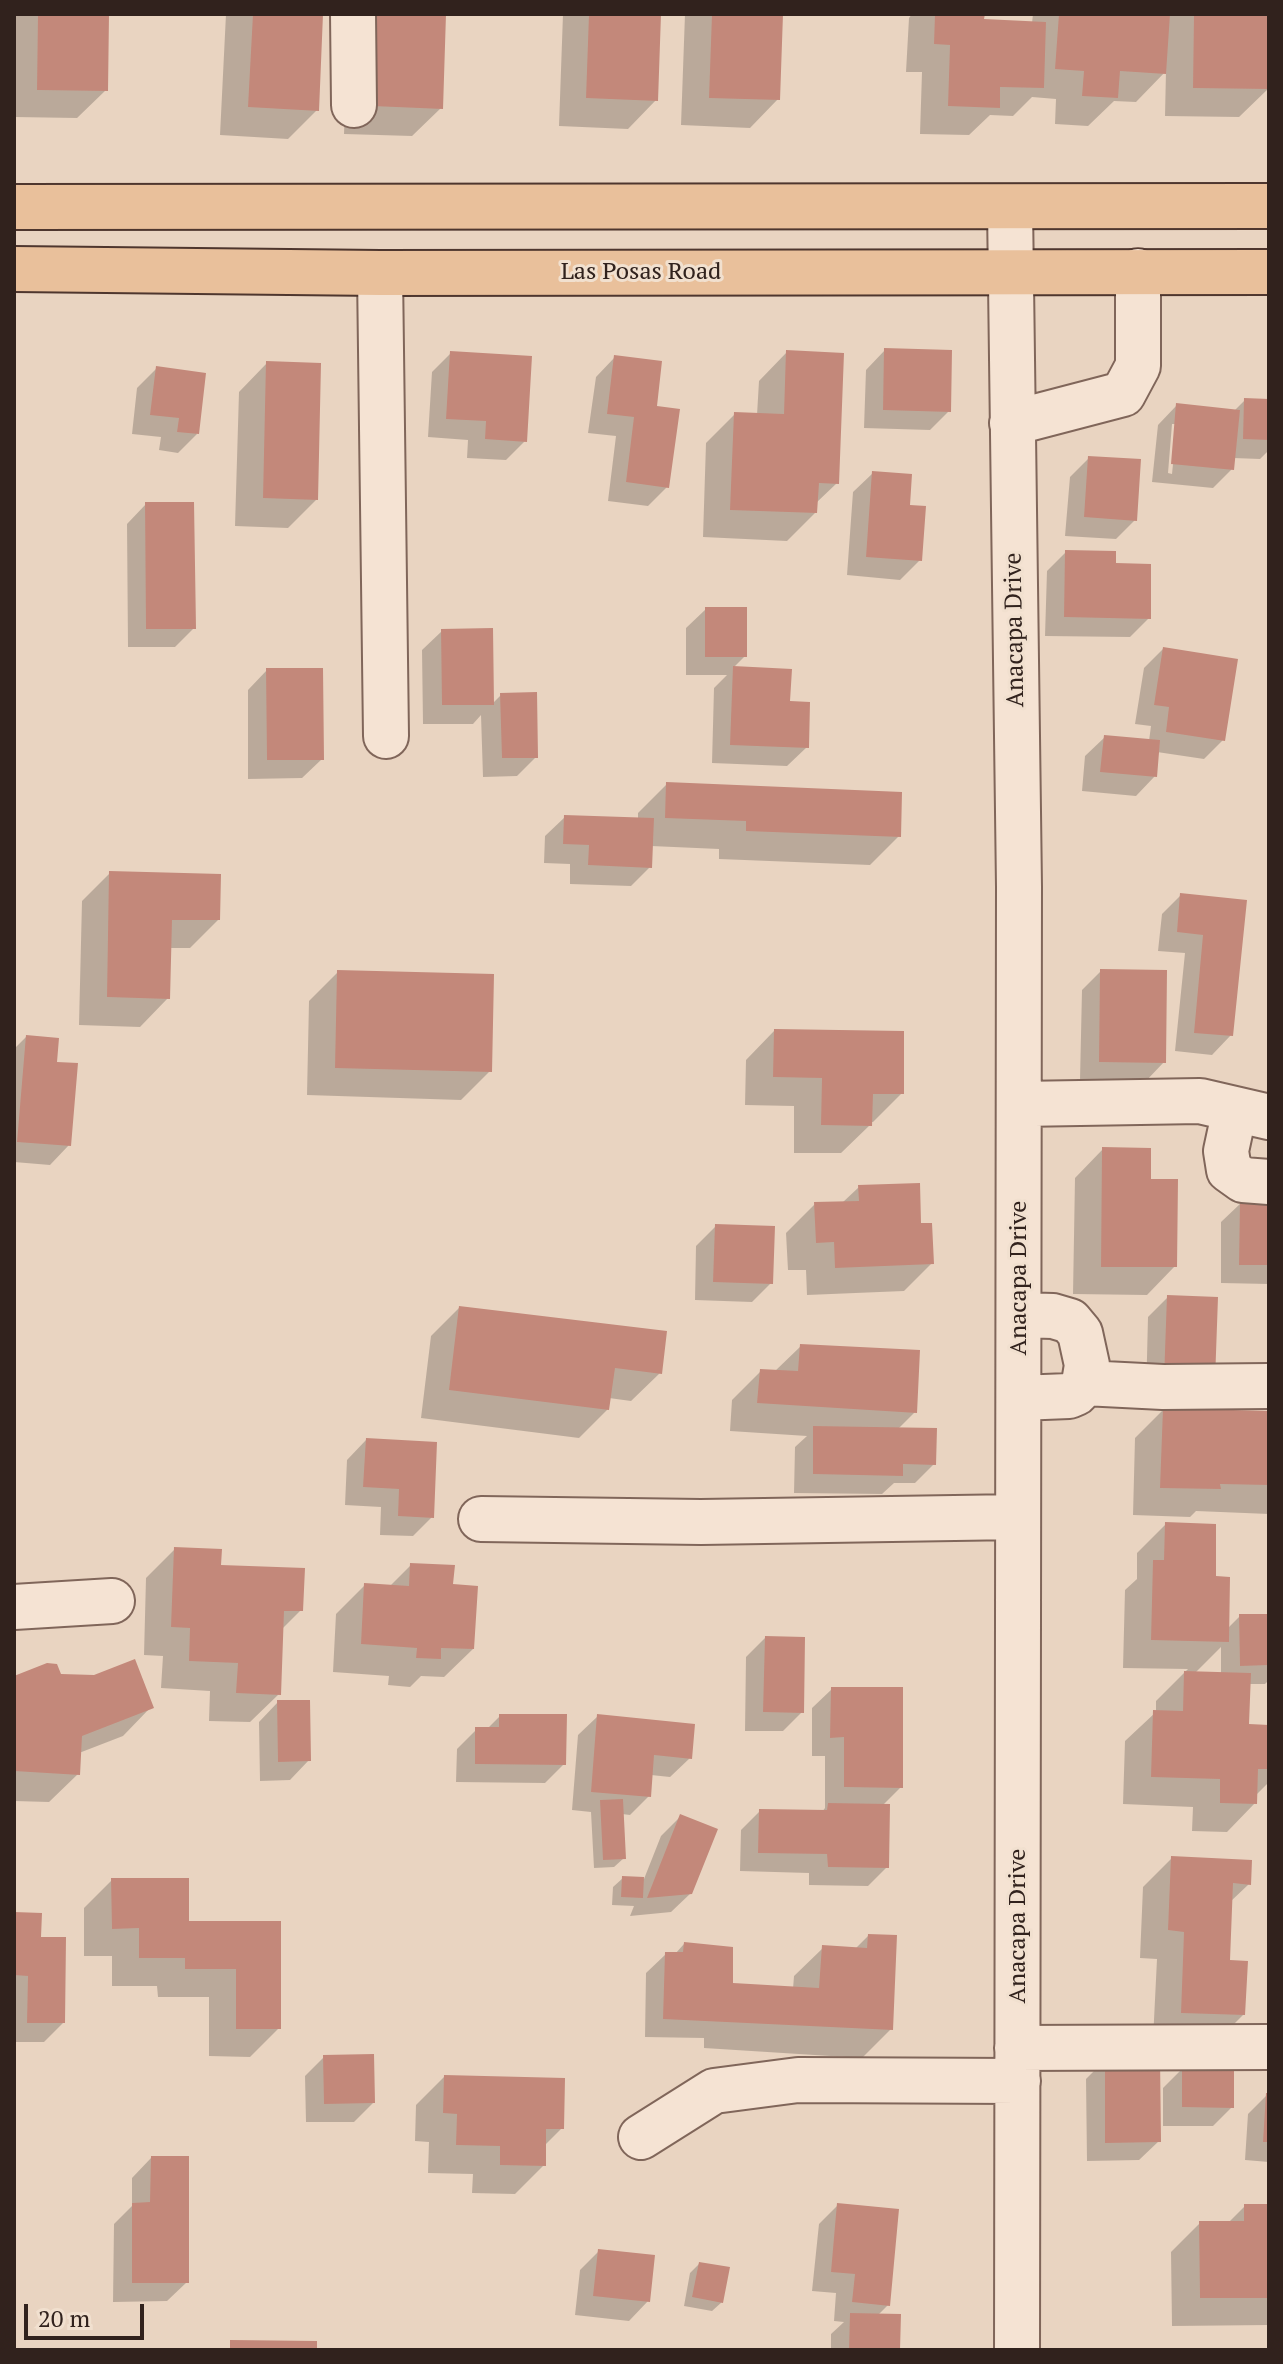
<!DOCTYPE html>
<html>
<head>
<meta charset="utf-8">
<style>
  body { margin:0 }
  #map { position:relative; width:1283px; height:2364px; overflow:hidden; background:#e9d4c1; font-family:"PT Serif",serif }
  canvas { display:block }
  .frame { position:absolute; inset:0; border:16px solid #31221d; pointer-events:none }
  .scale { position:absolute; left:24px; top:2304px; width:120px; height:36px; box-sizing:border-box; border:4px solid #31221d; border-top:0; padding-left:10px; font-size:24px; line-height:28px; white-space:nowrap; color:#31221d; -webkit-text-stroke:6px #f1e0cf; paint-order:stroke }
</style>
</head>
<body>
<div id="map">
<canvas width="1283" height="2364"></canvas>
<div class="frame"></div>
<div class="scale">20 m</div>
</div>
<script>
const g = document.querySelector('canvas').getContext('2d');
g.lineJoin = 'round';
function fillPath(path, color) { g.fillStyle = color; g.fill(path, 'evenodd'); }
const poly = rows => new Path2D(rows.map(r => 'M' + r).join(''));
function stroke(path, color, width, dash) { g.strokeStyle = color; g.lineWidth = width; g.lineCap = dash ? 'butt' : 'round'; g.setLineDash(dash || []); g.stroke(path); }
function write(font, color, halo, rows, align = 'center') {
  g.font = font + ' "PT Serif",serif'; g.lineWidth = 6; g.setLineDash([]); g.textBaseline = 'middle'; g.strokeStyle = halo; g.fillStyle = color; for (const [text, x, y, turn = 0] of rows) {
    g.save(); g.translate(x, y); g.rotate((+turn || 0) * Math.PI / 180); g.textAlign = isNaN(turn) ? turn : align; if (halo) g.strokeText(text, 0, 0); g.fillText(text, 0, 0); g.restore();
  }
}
fillPath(poly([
  [14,14,107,14,106,90,77,118,14,117],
  [226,14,321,14,317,110,288,139,220,135],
  [348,14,444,14,441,108,412,136,344,134],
  [563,14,659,14,656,100,628,129,559,126],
  [685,14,781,14,778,99,750,128,681,125],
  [912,14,983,14,982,21,1032,23,1033,14,1269,14,1268,89,1239,117,1165,116,1166,71,1136,102,1114,101,1088,126,1055,124,1056,99,1032,97,1013,116,990,115,969,135,920,134,922,72,906,72,909,18],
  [885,350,949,411,930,430,864,428,866,370],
  [787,352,837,483,816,503,816,512,787,541,703,537,706,443,735,414,757,415,759,381],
  [451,353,525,441,506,460,467,458,468,440,428,437,432,372],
  [615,357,654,408,667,487,648,506,608,501,616,436,588,433,596,377],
  [267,363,316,500,288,528,235,526,239,392],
  [157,368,197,434,178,453,159,450,161,437,132,434,137,388],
  [1245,400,1269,401,1269,450,1260,459,1233,458,1232,469,1213,488,1152,482,1158,425,1177,405,1234,411],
  [1172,424,1177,424,1172,474,1168,473],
  [1089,458,1135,520,1116,539,1065,536,1070,477],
  [873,473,920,560,900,580,847,575,853,492],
  [146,504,194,628,175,647,128,647,127,524],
  [1066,552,1114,565,1149,618,1130,637,1045,636,1047,571],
  [706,609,745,656,733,668,790,671,788,703,807,747,787,766,712,763,714,688,727,675,686,675,686,628],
  [442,631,492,704,501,695,536,757,517,776,483,777,481,715,473,724,423,724,422,650],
  [1163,649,1223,740,1204,759,1157,752,1155,776,1136,796,1082,791,1085,756,1105,737,1149,741,1151,726,1135,724,1144,668],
  [267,670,322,759,302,778,248,779,248,690],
  [667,784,899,836,870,865,719,859,719,849,651,846,650,867,631,886,570,884,570,864,544,863,545,836,565,817,638,819,638,813],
  [110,873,218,920,190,948,169,948,168,998,140,1027,79,1025,82,901],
  [1181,895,1245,902,1231,1035,1212,1055,1175,1051,1185,953,1158,951,1162,914],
  [1101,971,1164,1062,1145,1082,1080,1080,1082,990],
  [338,972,490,1071,461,1100,307,1095,309,1001],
  [774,1031,902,1093,873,1122,870,1122,870,1125,841,1153,794,1153,794,1106,745,1105,746,1060],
  [26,1037,55,1064,69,1145,50,1165,14,1162,14,1049],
  [1103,1149,1149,1181,1175,1266,1147,1295,1073,1294,1075,1178],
  [859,1187,932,1263,904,1291,807,1295,806,1270,788,1270,786,1233,815,1204,842,1203],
  [1241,1203,1269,1203,1269,1284,1221,1283,1221,1222],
  [716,1226,771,1283,752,1302,695,1300,696,1246],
  [1168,1297,1194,1399,1146,1397,1148,1317],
  [459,1308,660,1373,631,1401,609,1398,608,1409,579,1438,421,1418,431,1336],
  [14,1330,16,1330,14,1375],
  [801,1346,915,1412,897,1430,934,1464,915,1483,894,1483,882,1494,794,1493,795,1447,807,1436,730,1431,732,1400,761,1371,774,1372],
  [1163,1410,1269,1413,1269,1514,1196,1511,1190,1517,1133,1515,1135,1438],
  [366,1440,432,1517,413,1536,380,1535,381,1507,345,1505,347,1460],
  [1166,1524,1214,1578,1227,1629,1240,1616,1269,1616,1269,1680,1265,1684,1249,1684,1247,1726,1269,1727,1269,1782,1256,1795,1255,1803,1227,1832,1192,1831,1193,1807,1123,1804,1125,1741,1156,1712,1156,1701,1188,1669,1123,1668,1125,1590,1137,1579,1137,1553],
  [1221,1647,1221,1674,1195,1673],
  [175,1549,219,1567,301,1610,281,1630,279,1694,250,1722,209,1721,210,1691,161,1688,163,1656,144,1655,146,1578],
  [411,1565,451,1586,473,1649,444,1677,421,1676,410,1687,388,1685,389,1676,333,1672,336,1614,365,1585,389,1587],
  [765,1638,802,1712,783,1731,745,1731,746,1657],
  [60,1676,151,1707,123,1736,79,1753,78,1774,49,1802,14,1801,14,1678],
  [832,1689,901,1787,882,1806,887,1867,868,1886,809,1885,809,1873,740,1871,741,1830,760,1811,822,1812,825,1808,825,1756,812,1756,812,1708],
  [278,1702,309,1760,290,1780,260,1781,259,1722],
  [500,1716,564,1764,545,1783,456,1782,457,1749,476,1730,486,1730],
  [598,1716,690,1758,670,1777,651,1775,649,1796,630,1815,622,1814,624,1858,614,1867,594,1868,591,1812,572,1810,578,1735],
  [680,1817,691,1893,671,1912,630,1916,634,1906,612,1905,613,1887,623,1878,644,1879,661,1836],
  [1172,1858,1249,1884,1230,1902,1228,1962,1244,2014,1215,2043,1153,2040,1157,1959,1140,1958,1143,1887],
  [112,1880,187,1923,279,1923,279,2028,250,2057,209,2056,209,1997,158,1997,157,1986,112,1986,112,1956,84,1956,84,1908],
  [14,1914,39,1939,63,2023,44,2042,14,2042],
  [868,1936,891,2029,862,2058,704,2048,704,2038,645,2037,646,1973,666,1954,675,1954,684,1944,730,1990,793,1989,794,1976,823,1948,855,1949],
  [324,2057,373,2103,354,2122,306,2122,305,2076],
  [1105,2060,1159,2141,1139,2160,1087,2161,1086,2079],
  [1182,2069,1232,2107,1213,2126,1163,2126,1163,2088],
  [444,2077,562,2128,544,2146,544,2165,515,2194,472,2193,473,2174,428,2173,429,2142,415,2141,416,2105],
  [1267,2095,1269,2095,1269,2162,1245,2160,1248,2114],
  [151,2158,187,2282,167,2301,113,2302,114,2224,132,2206,132,2178],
  [838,2205,888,2305,878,2315,898,2350,831,2350,831,2334,844,2322,834,2321,836,2293,812,2291,819,2224],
  [1245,2206,1269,2206,1269,2325,1172,2326,1171,2252,1200,2223,1228,2223],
  [599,2251,648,2301,629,2321,575,2315,580,2270],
  [699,2264,722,2302,712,2311,684,2306,690,2273]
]), '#0003');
fillPath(poly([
  [38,14,109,14,108,91,37,90],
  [253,14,323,14,319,111,248,107],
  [375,14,446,14,443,109,372,106],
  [589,14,661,14,658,101,586,98],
  [712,14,783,14,780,100,709,98],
  [935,14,985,14,984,19,1046,22,1044,88,1000,87,1000,108,948,106,950,45,934,44],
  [1059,14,1170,14,1166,74,1120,71,1118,98,1082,96,1084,71,1055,69],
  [1194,14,1269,14,1269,89,1193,88],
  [884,348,952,350,951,412,883,410],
  [786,350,844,353,839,484,819,483,817,513,730,510,734,412,784,414],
  [450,351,532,356,527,442,485,439,486,421,446,419],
  [614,355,662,361,657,406,680,409,669,488,626,482,634,417,607,414],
  [266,361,321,363,318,500,263,498],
  [156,366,206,373,199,434,177,432,179,418,150,415],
  [1244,398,1269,399,1269,440,1243,439],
  [1176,403,1240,410,1234,470,1171,464],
  [1088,456,1141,459,1137,521,1084,517],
  [872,471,912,474,910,505,926,506,922,561,866,557],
  [145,502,194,502,196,629,146,629],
  [1065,550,1116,551,1116,563,1151,564,1151,619,1064,617],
  [705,607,747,607,747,657,705,657],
  [493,628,494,705,442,705,441,629],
  [1163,647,1238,659,1225,741,1166,732,1169,707,1154,705],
  [733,666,792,669,790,701,810,702,809,748,730,745],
  [266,668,323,668,324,760,267,760],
  [537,692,538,758,502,758,500,693],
  [1104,735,1160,740,1157,777,1100,772],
  [666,782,902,792,901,837,746,831,746,821,665,818],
  [564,815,654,818,652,868,588,865,589,845,563,844],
  [109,871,221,874,220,920,172,920,170,999,107,997],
  [1180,893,1247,900,1233,1036,1194,1033,1203,935,1177,932],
  [1100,969,1167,970,1166,1063,1099,1062],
  [337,970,494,974,492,1072,335,1068],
  [774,1029,904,1031,904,1094,873,1094,872,1126,821,1125,822,1078,773,1077],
  [26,1035,59,1038,57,1062,78,1063,71,1146,17,1142],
  [1102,1147,1151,1148,1151,1179,1178,1179,1177,1267,1101,1267],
  [920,1183,921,1223,932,1223,934,1264,835,1268,834,1242,816,1243,814,1202,859,1201,858,1185],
  [1240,1201,1269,1201,1269,1265,1239,1265],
  [715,1224,775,1226,773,1284,713,1282],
  [1167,1295,1218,1297,1215,1381,1164,1379],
  [459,1306,667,1331,662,1374,615,1368,609,1410,449,1390],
  [800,1344,920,1350,917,1413,757,1403,760,1369,798,1371],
  [1163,1408,1269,1411,1269,1485,1220,1484,1221,1489,1160,1488],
  [813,1426,937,1428,936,1465,903,1464,903,1476,813,1474],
  [366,1438,437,1442,434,1518,398,1516,399,1489,363,1487],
  [1165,1522,1216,1524,1216,1576,1230,1577,1229,1642,1151,1640,1153,1560,1164,1560],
  [174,1547,222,1549,221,1565,305,1568,303,1611,284,1611,281,1695,236,1693,238,1663,189,1661,190,1628,171,1627],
  [410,1563,455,1565,453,1584,478,1586,474,1649,441,1648,441,1659,416,1658,417,1648,361,1644,364,1583,409,1586],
  [1239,1614,1269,1614,1269,1665,1240,1666],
  [765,1636,805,1637,804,1713,763,1712],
  [135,1659,154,1708,82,1736,80,1775,14,1771,14,1676,47,1663,57,1664,61,1674,94,1675],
  [1184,1671,1251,1673,1249,1724,1269,1725,1269,1769,1258,1769,1257,1804,1220,1803,1220,1779,1151,1777,1153,1710,1183,1711],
  [831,1687,903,1687,903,1788,844,1787,844,1737,830,1738],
  [277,1700,310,1700,311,1761,278,1762],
  [499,1714,567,1714,566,1765,475,1764,475,1727,499,1727],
  [597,1714,695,1724,692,1759,654,1755,651,1797,591,1792],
  [623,1799,626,1859,603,1860,600,1800],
  [828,1803,890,1804,889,1868,828,1867,827,1854,758,1853,759,1809,827,1810],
  [680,1814,718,1829,692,1894,647,1898],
  [1171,1856,1252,1860,1251,1885,1233,1883,1230,1960,1248,1961,1245,2015,1181,2013,1184,1932,1168,1930],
  [622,1876,644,1877,643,1898,621,1897],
  [111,1878,189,1878,189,1921,281,1921,281,2029,236,2029,236,1969,185,1969,185,1958,139,1958,139,1928,112,1929],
  [14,1912,42,1913,41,1937,66,1937,65,2023,27,2023,28,1976,14,1975],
  [868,1934,897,1935,893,2030,663,2019,665,1952,683,1952,684,1942,733,1947,733,1983,819,1988,822,1945,867,1948],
  [374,2054,375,2103,324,2104,323,2055],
  [1160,2057,1161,2142,1105,2143,1105,2058],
  [1182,2067,1234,2067,1234,2108,1182,2107],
  [444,2075,565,2078,564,2129,546,2129,546,2166,500,2165,500,2146,456,2145,457,2114,443,2113],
  [1266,2093,1269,2093,1269,2142,1263,2142],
  [151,2156,189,2156,189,2283,132,2283,132,2203,150,2202],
  [837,2203,899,2209,890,2306,852,2302,855,2274,831,2272],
  [1244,2204,1269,2204,1269,2298,1200,2298,1199,2221,1244,2221],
  [598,2249,655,2255,650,2302,593,2296],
  [699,2262,730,2267,723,2303,692,2297],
  [850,2313,901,2314,900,2350,849,2350],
  [230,2340,317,2341,317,2350,230,2350]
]), '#c3887a');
const minor = poly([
  [353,14,354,105],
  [1010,207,1019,887,1017,2350],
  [380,273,386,736],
  [1012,423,1123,394,1138,366,1138,271],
  [1020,1104,1200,1101,1269,1117],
  [1235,1109,1226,1151,1229,1170,1243,1180,1269,1182],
  [1084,1383,1163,1387,1269,1386],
  [1019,1398,1069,1396,1076,1393,1084,1383,1087,1365,1080,1333,1070,1321,1053,1316,1019,1315],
  [481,1519,701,1522,1018,1517],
  [14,1607,112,1601],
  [1017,2048,1269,2047],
  [641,2137,714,2091,798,2080,1018,2081]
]);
const major = poly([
  [14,207,1269,206],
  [14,269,380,273,1269,272]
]);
stroke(minor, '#80665a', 48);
stroke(major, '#4e362e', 48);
stroke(minor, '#f5e3d3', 44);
stroke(major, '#e9c09b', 44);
write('24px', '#31221d', '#f1e0cf', [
  ["Las Posas Road",641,272],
  ["Anacapa Drive",1015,630,-91],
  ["Anacapa Drive",1019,1278,-90],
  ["Anacapa Drive",1018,1926,-90]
]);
</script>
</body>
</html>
